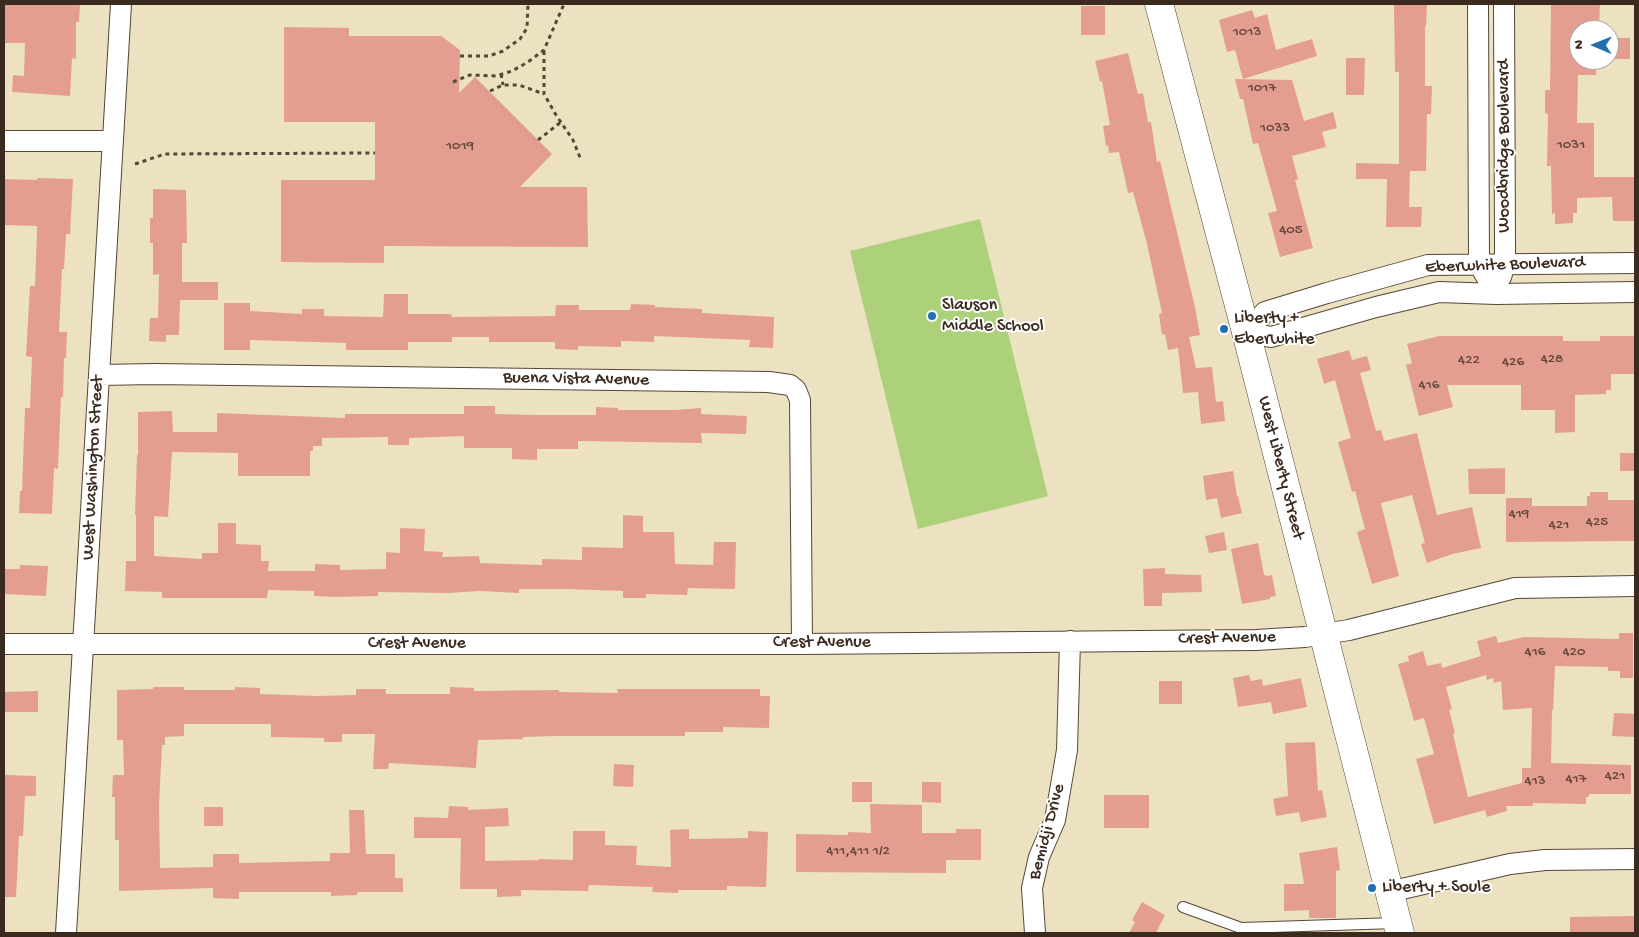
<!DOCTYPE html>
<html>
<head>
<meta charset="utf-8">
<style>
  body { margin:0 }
  #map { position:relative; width:1639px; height:937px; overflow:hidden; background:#ece2c1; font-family:"Gochi Hand",sans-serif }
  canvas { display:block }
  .frame { position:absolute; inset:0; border:5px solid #3b2a1e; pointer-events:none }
  .north { position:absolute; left:1569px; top:20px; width:50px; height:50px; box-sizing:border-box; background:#fff; border:1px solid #b1aaa5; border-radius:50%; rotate:271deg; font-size:14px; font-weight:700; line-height:20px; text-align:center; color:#3b2a1e }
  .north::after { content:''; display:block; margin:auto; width:18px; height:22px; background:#1f6fb2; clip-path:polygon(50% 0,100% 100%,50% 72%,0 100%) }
</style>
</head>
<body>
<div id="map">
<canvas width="1639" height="937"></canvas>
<div class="frame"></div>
<div class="north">N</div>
</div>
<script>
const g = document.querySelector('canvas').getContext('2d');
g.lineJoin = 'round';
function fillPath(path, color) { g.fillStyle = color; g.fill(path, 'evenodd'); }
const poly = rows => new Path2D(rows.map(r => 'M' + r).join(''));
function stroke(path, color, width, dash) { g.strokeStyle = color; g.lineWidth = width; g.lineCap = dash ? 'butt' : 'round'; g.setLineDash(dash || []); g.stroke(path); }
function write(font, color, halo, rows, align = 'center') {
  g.font = font + ' "Gochi Hand",sans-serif'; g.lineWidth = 4; g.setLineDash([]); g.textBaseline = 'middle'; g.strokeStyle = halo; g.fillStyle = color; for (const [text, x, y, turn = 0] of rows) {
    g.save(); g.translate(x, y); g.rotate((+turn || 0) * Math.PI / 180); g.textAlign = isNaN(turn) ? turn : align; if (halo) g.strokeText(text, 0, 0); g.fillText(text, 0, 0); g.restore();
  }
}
fillPath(poly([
  [980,219,1048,496,918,529,850,251]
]), '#acd17a');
fillPath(poly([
  [4,4,80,4,79,22,76,22,76,59,72,58,70,96,12,92,13,75,24,76,25,43,4,43],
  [1394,4,1427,4,1426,26,1425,26,1425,86,1432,86,1431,114,1427,114,1426,171,1410,171,1409,207,1422,207,1421,227,1386,227,1387,179,1356,179,1356,163,1399,164,1399,72,1395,72],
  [1551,4,1600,4,1599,28,1579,28,1579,60,1596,60,1596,75,1578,75,1577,123,1594,123,1594,177,1635,177,1634,221,1613,221,1612,197,1577,198,1577,213,1573,213,1573,223,1555,224,1555,213,1552,214,1551,166,1547,166,1548,114,1545,113,1545,90,1550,90],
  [1081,6,1105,6,1105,35,1081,35],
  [1252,10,1255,18,1267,14,1276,50,1312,39,1317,56,1243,79,1235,50,1227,52,1219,20],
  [284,27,349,28,349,36,441,36,460,50,459,93,475,77,552,154,520,187,587,187,588,247,384,246,384,263,281,262,281,180,375,180,375,122,284,122],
  [1609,38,1630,38,1630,59,1609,59],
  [1128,53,1138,94,1143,93,1148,122,1151,122,1157,162,1160,161,1195,307,1200,335,1189,337,1196,368,1212,367,1216,402,1223,401,1225,421,1201,424,1198,392,1183,393,1178,348,1168,350,1165,334,1162,335,1159,314,1162,313,1147,244,1133,192,1128,193,1119,152,1109,153,1108,145,1106,146,1103,126,1110,125,1102,81,1100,82,1095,61],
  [1346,58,1365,58,1364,95,1346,95],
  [1235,79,1292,80,1304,121,1333,112,1337,128,1322,132,1326,147,1292,156,1298,179,1295,180,1313,248,1280,257,1268,213,1277,211,1258,143,1253,144,1243,99,1240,99],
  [37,178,73,179,70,234,66,234,64,269,62,269,59,332,67,332,66,358,64,358,63,397,61,397,58,469,54,468,52,514,19,513,20,491,22,491,25,408,30,408,32,357,26,356,30,286,35,286,37,232,37,226,4,225,4,179,37,180],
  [153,189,186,190,187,243,182,243,182,282,218,282,218,300,180,300,179,335,166,335,166,342,149,341,150,318,158,318,159,274,153,275,153,243,150,243,150,218,153,218],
  [384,294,408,294,408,314,451,314,452,317,555,316,556,305,579,305,579,310,630,310,631,304,655,305,655,307,702,309,702,313,774,317,773,348,749,347,750,340,654,336,654,342,621,341,621,347,578,346,578,350,555,349,555,342,489,342,489,337,452,337,452,342,408,342,408,350,346,350,346,343,250,340,250,350,224,350,224,303,250,303,250,311,302,314,302,309,324,309,324,316,383,317],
  [1439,336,1563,336,1563,341,1600,341,1600,336,1635,336,1635,374,1611,374,1611,390,1606,390,1606,394,1575,395,1575,432,1555,433,1555,410,1521,410,1521,385,1447,385,1453,407,1419,416,1406,365,1412,363,1407,344],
  [1349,350,1352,360,1367,356,1371,370,1360,373,1376,431,1381,430,1384,441,1417,433,1437,515,1472,507,1481,548,1452,554,1427,563,1421,544,1425,543,1412,495,1381,503,1399,576,1372,584,1357,532,1365,529,1355,491,1352,492,1338,442,1351,438,1335,380,1324,384,1317,359],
  [464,406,495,406,495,414,537,415,596,415,596,407,618,408,618,410,676,410,701,408,701,414,747,416,746,434,701,433,702,443,578,441,578,449,537,449,537,460,512,459,512,448,464,448,464,436,409,438,409,445,388,445,388,437,322,438,322,446,313,446,313,451,310,451,310,476,238,476,238,453,172,452,168,517,154,516,154,556,202,559,202,553,218,553,218,523,236,523,236,544,261,545,261,561,269,561,268,571,315,571,315,564,340,565,340,570,386,569,386,552,400,553,400,528,425,529,424,551,443,552,442,557,479,556,480,563,542,565,542,559,582,560,582,547,623,548,623,515,643,516,643,532,674,532,675,564,713,565,714,542,736,542,735,589,688,588,687,595,646,594,646,598,623,598,623,591,566,589,519,589,519,593,480,591,448,593,378,592,378,596,335,597,314,596,314,591,268,590,267,598,162,598,162,592,125,591,126,561,136,561,136,515,135,515,137,455,138,455,138,412,172,411,173,432,217,432,217,413,345,418,345,414,464,414],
  [1620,453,1635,453,1635,471,1620,471],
  [1505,468,1505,494,1469,494,1468,469],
  [1233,471,1237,496,1238,496,1242,513,1221,518,1217,498,1206,500,1203,476],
  [1590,492,1608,492,1608,500,1635,500,1635,541,1506,542,1506,498,1532,498,1532,506,1587,506,1587,496,1590,496],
  [1224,532,1227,550,1209,553,1205,536],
  [1258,543,1264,575,1266,575,1266,576,1272,575,1276,596,1270,597,1270,599,1242,604,1231,549],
  [20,565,48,566,46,596,4,594,4,569,20,569],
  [1165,568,1165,574,1201,575,1202,592,1162,593,1162,606,1144,606,1143,569],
  [1619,633,1633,633,1633,678,1620,678,1620,671,1608,671,1608,667,1555,666,1553,710,1552,710,1551,763,1631,765,1631,794,1589,794,1589,797,1586,797,1586,804,1533,803,1533,806,1506,806,1507,811,1487,817,1485,810,1434,824,1416,759,1434,754,1424,718,1414,721,1398,664,1409,661,1408,656,1423,651,1427,666,1441,663,1442,668,1481,656,1477,641,1496,636,1498,643,1524,637,1619,639],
  [1486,675,1487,680,1493,678,1494,683,1501,681,1503,710,1532,708,1531,768,1522,768,1522,783,1468,797,1453,734,1455,733,1449,710,1452,709,1446,687],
  [1249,675,1251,681,1262,679,1263,686,1301,678,1307,707,1273,714,1271,702,1238,707,1233,678],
  [1159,681,1182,681,1182,704,1159,704],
  [153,687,184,687,184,690,235,690,235,687,260,688,260,694,318,696,356,695,356,689,386,689,386,694,450,694,450,687,474,688,474,691,559,690,559,692,618,693,617,689,760,689,760,696,770,696,769,728,723,727,723,732,685,732,685,736,554,736,523,737,523,739,478,740,476,768,389,763,388,769,373,769,375,734,342,734,342,742,324,742,324,738,271,737,271,724,184,724,184,736,165,737,165,745,162,745,159,804,160,868,213,867,213,854,239,854,239,863,330,861,330,853,350,853,349,810,364,810,366,854,395,854,395,878,403,878,403,892,357,892,357,895,331,896,331,892,239,892,239,899,213,898,213,888,119,891,119,840,115,840,115,797,112,797,113,775,124,775,123,740,117,740,117,690,153,689],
  [38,691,38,712,4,712,4,692],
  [1614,713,1635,714,1635,737,1612,736],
  [1315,742,1318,791,1322,790,1327,817,1301,822,1299,812,1276,816,1273,799,1288,796,1285,743],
  [614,764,634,765,633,787,613,786],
  [4,775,36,776,36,796,25,796,23,836,19,836,16,897,4,897],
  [852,782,872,782,872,802,852,802],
  [922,782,941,782,941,803,922,802],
  [1104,795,1149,795,1149,828,1104,828],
  [870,804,922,805,922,833,956,833,956,829,981,829,981,860,946,860,946,873,796,872,796,834,848,835,848,832,871,833],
  [449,806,468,807,468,810,508,808,509,826,485,827,485,861,539,860,539,859,573,860,573,831,605,831,605,845,637,846,636,865,671,867,670,830,689,829,689,839,748,838,748,831,768,832,766,887,727,886,727,890,678,890,678,893,652,892,653,887,589,885,588,891,521,890,521,896,497,897,497,889,460,889,461,838,414,838,414,817,448,818],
  [204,807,223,807,223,826,204,826],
  [1337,847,1340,870,1336,871,1336,918,1309,918,1309,910,1284,911,1284,884,1304,884,1299,853],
  [1142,902,1165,915,1156,933,1129,933,1135,922,1132,920],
  [1635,916,1635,933,1570,933,1570,917]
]), '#e49e91');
const lane = poly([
  [1183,907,1241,928,1396,923]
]);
const street = poly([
  [1478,4,1479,264,1496,294],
  [4,141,113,141],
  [1501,277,1505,264,1505,245,1504,4],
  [1246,332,1265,312,1327,293,1428,265,1635,263],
  [1246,332,1271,337,1376,307,1439,292,1496,294,1635,292],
  [100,375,155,374,769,382,790,385,796,390,800,400,802,644],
  [4,644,802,644,1256,640,1305,637,1349,630,1515,588,1635,586],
  [1389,892,1510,864,1545,860,1635,859],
  [66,933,121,4],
  [1035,933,1032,888,1039,857,1055,820,1067,750,1070,641]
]);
const secondary = poly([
  [1159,4,1246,332,1400,933]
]);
stroke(lane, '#564636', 12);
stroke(street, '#564636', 22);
stroke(secondary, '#564636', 29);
stroke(poly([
  [544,51,544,94,556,115,573,140,581,160],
  [460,56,489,56,503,51,520,39,527,28,528,4],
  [501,74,503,85],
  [453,82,470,75,496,76,512,71,528,62,544,50,564,4],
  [490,91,503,85,519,85,544,94],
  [538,140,561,122],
  [135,164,165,154,375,153]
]), '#564636', 3, [4, 4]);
stroke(lane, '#fff', 10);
stroke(street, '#fff', 20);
stroke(secondary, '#fff', 28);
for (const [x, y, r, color] of [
  [932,316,5,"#1f6fb2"],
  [1224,329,5,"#1f6fb2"],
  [1372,888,5,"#1f6fb2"]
]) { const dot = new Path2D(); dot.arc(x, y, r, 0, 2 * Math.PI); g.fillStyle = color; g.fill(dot); stroke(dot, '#fff', 2); }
write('15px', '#65473b', null, [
  ["1013",1247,33],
  ["1017",1262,89],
  ["1033",1275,129],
  ["1031",1571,146],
  ["1019",460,147],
  ["405",1291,231],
  ["428",1552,360],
  ["422",1469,361],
  ["426",1513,363],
  ["416",1429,386],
  ["419",1519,515],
  ["425",1597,523],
  ["421",1559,526],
  ["416",1535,653],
  ["420",1574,653],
  ["421",1615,777],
  ["417",1576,780],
  ["413",1535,782],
  ["411,411 1/2",858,852]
]);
write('18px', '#3b2a1e', '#fff', [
  ["Woodbridge Boulevard",1505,146,-90],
  ["Eberwhite Boulevard",1505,266,-2],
  ["Buena Vista Avenue",576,380,1],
  ["West Washington Street",94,468,-87],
  ["West Liberty Street",1280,468,76],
  ["Crest Avenue",1227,639,-1],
  ["Crest Avenue",822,643],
  ["Crest Avenue",417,644],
  ["Bemidji Drive",1048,832,-75]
]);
write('18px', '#3b2a1e', '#fff', [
  ["Slauson",942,306],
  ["Middle School",942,327],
  ["Liberty +",1234,319],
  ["Eberwhite",1234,340],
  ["Liberty + Soule",1382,888]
], 'left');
</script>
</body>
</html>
